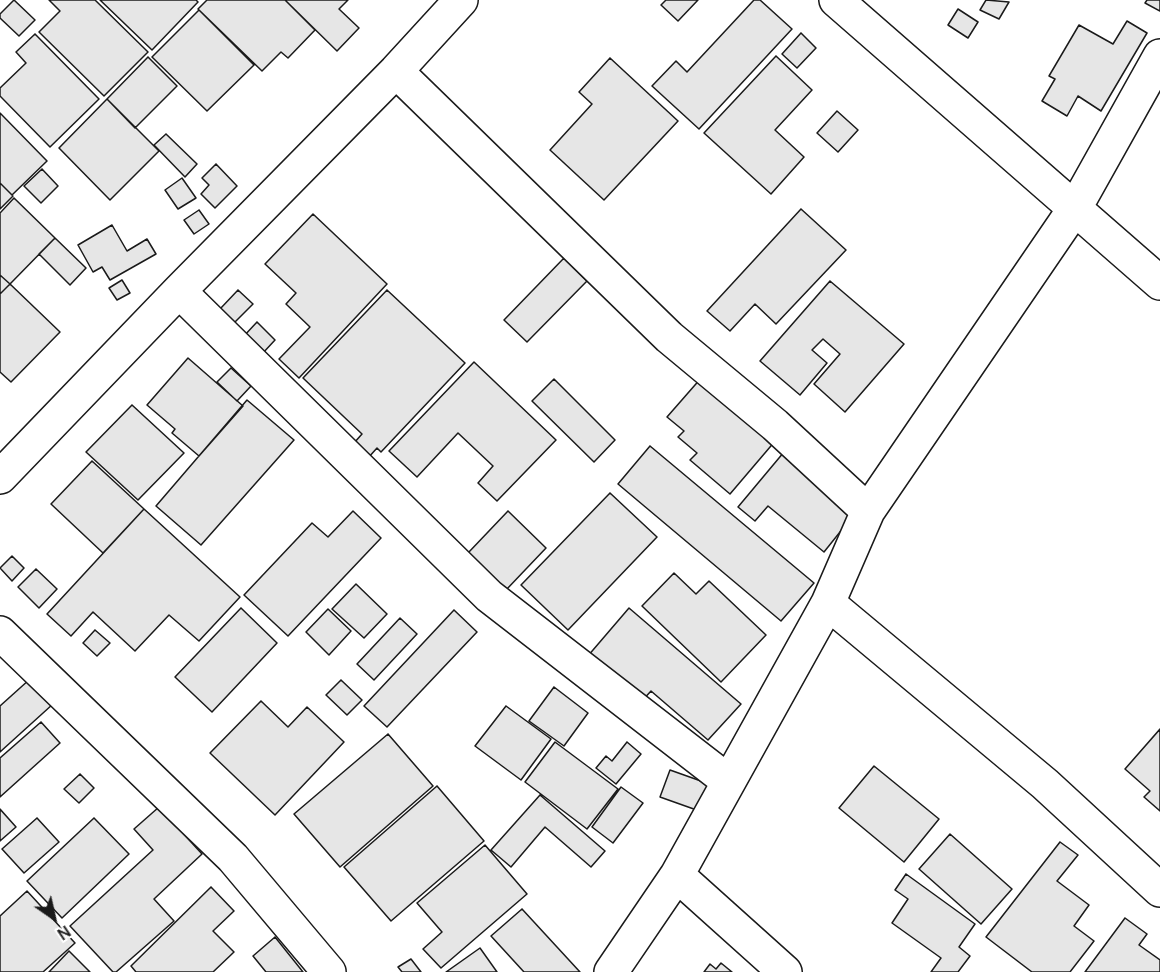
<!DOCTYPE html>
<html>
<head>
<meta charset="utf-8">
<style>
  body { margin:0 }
  #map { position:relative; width:1160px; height:972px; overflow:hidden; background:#fff; font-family:Manrope,sans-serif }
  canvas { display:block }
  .north { position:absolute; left:24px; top:888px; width:60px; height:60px; -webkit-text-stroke:4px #fff; paint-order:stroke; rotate:146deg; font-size:16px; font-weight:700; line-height:24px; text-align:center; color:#1a1a1a }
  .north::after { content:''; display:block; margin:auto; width:21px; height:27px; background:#1a1a1a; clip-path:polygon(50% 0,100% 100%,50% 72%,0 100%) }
</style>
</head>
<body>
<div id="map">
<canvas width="1160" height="972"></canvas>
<div class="north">N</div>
</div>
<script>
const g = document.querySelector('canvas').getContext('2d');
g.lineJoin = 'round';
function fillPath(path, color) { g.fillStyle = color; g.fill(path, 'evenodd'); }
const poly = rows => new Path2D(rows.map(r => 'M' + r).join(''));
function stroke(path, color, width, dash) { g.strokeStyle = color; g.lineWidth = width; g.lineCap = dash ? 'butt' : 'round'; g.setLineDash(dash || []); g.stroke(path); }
const building = poly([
  [14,0,35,20,19,36,0,18,0,14,14,0],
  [49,0,95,0,148,52,104,96,39,32,60,11,49,0],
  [100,0,196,0,198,2,152,50,100,0],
  [207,0,285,0,315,30,288,58,281,52,262,71,198,9,207,0],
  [285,0,348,0,339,9,359,28,337,51,285,0],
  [666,0,698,0,678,21,661,5,666,0],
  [754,0,760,0,792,29,699,129,652,86,676,61,687,72,754,0],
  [986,0,1009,2,999,19,980,10,986,0],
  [1147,0,1160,0,1160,11,1145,3,1147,0],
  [958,9,978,22,968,38,948,25,958,9],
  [199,10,254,65,207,111,152,57,199,10],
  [1127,21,1147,33,1101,111,1078,96,1067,116,1042,101,1055,79,1049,76,1079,25,1113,44,1127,21],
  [801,33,816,48,797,68,782,54,801,33],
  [35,34,99,99,50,147,0,96,0,88,26,63,16,52,35,34],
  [776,56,812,90,775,130,804,157,771,194,704,133,776,56],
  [148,57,177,86,135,128,107,99,148,57],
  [610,58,678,121,604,200,550,150,592,104,579,92,610,58],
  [107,99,159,151,110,200,59,148,107,99],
  [837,111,858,130,838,152,817,133,837,111],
  [0,113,47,161,12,195,0,183,0,113],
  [166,134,197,164,185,177,154,145,166,134],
  [216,164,237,186,215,208,201,194,209,185,202,178,216,164],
  [42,169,58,186,41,203,24,186,42,169],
  [182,178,196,198,178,209,165,190,182,178],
  [0,183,13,196,0,209,0,183],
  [14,198,55,238,10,284,0,275,0,213,14,198],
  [801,209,846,250,776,324,755,304,730,331,707,311,801,209],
  [199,210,209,224,194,234,184,220,199,210],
  [313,214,387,284,299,378,279,359,310,327,286,304,296,293,265,264,313,214],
  [112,225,127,251,147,239,156,254,110,280,102,267,93,272,78,245,112,225],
  [55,238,86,268,70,285,39,254,55,238],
  [564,258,587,281,527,342,504,320,564,258],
  [0,275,10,284,0,294,0,275],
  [122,280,130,293,117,300,109,288,122,280],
  [830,281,904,344,845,412,814,384,840,354,823,339,812,350,827,363,800,395,760,361,830,281],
  [10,284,60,332,11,382,0,372,0,294,10,284],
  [238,290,253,304,234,323,220,309,238,290],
  [387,290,465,363,381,452,377,448,368,458,354,443,362,434,303,378,387,290],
  [257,322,275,340,262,354,243,337,257,322],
  [188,358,243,406,199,456,172,433,175,429,147,405,188,358],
  [474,362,556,440,497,501,478,483,493,466,458,433,417,477,389,451,474,362],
  [231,368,251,386,237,401,217,382,231,368],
  [702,377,776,440,730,494,690,460,697,453,678,437,684,431,667,417,702,377],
  [554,379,615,440,594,462,532,401,554,379],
  [247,400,294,440,201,545,156,506,247,400],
  [132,405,184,453,138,500,86,452,132,405],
  [650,446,814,583,781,621,618,484,650,446],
  [784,452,856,512,824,552,768,506,755,521,738,507,784,452],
  [92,461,144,509,103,553,51,504,92,461],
  [610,493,657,537,568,630,521,585,610,493],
  [144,509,240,597,199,641,169,615,135,651,93,612,71,636,47,614,144,509],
  [353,511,381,538,288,636,244,595,312,523,328,537,353,511],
  [508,511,546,548,506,590,468,553,508,511],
  [12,556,24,568,12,581,0,568,12,556],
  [36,569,57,589,39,608,18,587,36,569],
  [674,573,696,594,709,581,766,635,721,682,642,606,674,573],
  [356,584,387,614,364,638,332,609,356,584],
  [241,608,277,643,212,712,175,677,241,608],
  [629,608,741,704,708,740,651,691,640,703,587,657,629,608],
  [328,609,351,631,329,655,306,632,328,609],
  [454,610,477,632,387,727,364,706,454,610],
  [400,618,417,634,374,680,357,664,400,618],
  [95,630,110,643,97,656,83,643,95,630],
  [30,679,53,704,0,752,0,706,30,679],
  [341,680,362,700,347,715,326,695,341,680],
  [554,687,588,713,564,746,529,721,554,687],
  [261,701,288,727,307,707,344,742,275,815,210,753,261,701],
  [506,706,551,739,521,780,475,746,506,706],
  [41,722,60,743,0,797,0,758,41,722],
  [1160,729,1160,811,1144,797,1150,791,1125,769,1160,729],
  [388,734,433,786,340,867,294,814,388,734],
  [555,742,618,789,587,829,525,782,555,742],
  [627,742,641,754,616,784,596,768,606,756,612,761,627,742],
  [874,766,939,819,904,862,839,808,874,766],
  [670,770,715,786,705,813,660,797,670,770],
  [80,774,94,788,79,803,64,789,80,774],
  [437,786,484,841,391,921,344,867,437,786],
  [621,787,643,803,613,843,592,827,621,787],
  [540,795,605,851,591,867,545,827,511,867,491,850,540,795],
  [159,807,202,854,154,899,174,921,116,972,113,972,70,926,153,850,134,829,159,807],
  [0,809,16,827,0,841,0,809],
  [37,818,59,842,24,873,2,849,37,818],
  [94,818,129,854,62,918,27,881,94,818],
  [950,834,1012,889,981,924,919,869,950,834],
  [1060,842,1078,855,1057,881,1089,905,1074,926,1094,941,1070,972,1032,972,986,937,1060,842],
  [485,845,527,894,441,968,423,949,442,932,417,903,485,845],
  [906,874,975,924,959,947,970,956,958,972,931,972,941,958,892,923,908,899,895,890,906,874],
  [211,887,234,911,213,931,234,952,213,972,136,972,131,966,211,887],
  [27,891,75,943,43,972,0,972,0,916,27,891],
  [522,909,580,972,524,972,491,936,522,909],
  [1125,918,1147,934,1139,945,1160,960,1160,972,1085,972,1125,918],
  [275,937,303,972,266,972,253,956,275,937],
  [480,948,497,972,446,972,480,948],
  [69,951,90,972,49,972,69,951],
  [411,959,421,972,402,972,398,967,411,959],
  [721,963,732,972,704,972,710,964,716,969,721,963]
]);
fillPath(building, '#e6e6e6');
stroke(building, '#1a1a1a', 1.5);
const street = poly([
  [836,0,1160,283],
  [396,71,669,337,775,425,868,511],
  [179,291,489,596,728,781],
  [0,477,179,291,396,71,461,0],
  [828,603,1045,784,1160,890],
  [0,633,233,858,329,972],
  [677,875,785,972],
  [611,972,677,875,828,603,868,511,1075,208,1160,56]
]);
stroke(street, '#1a1a1a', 36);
stroke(street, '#fff', 33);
</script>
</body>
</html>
